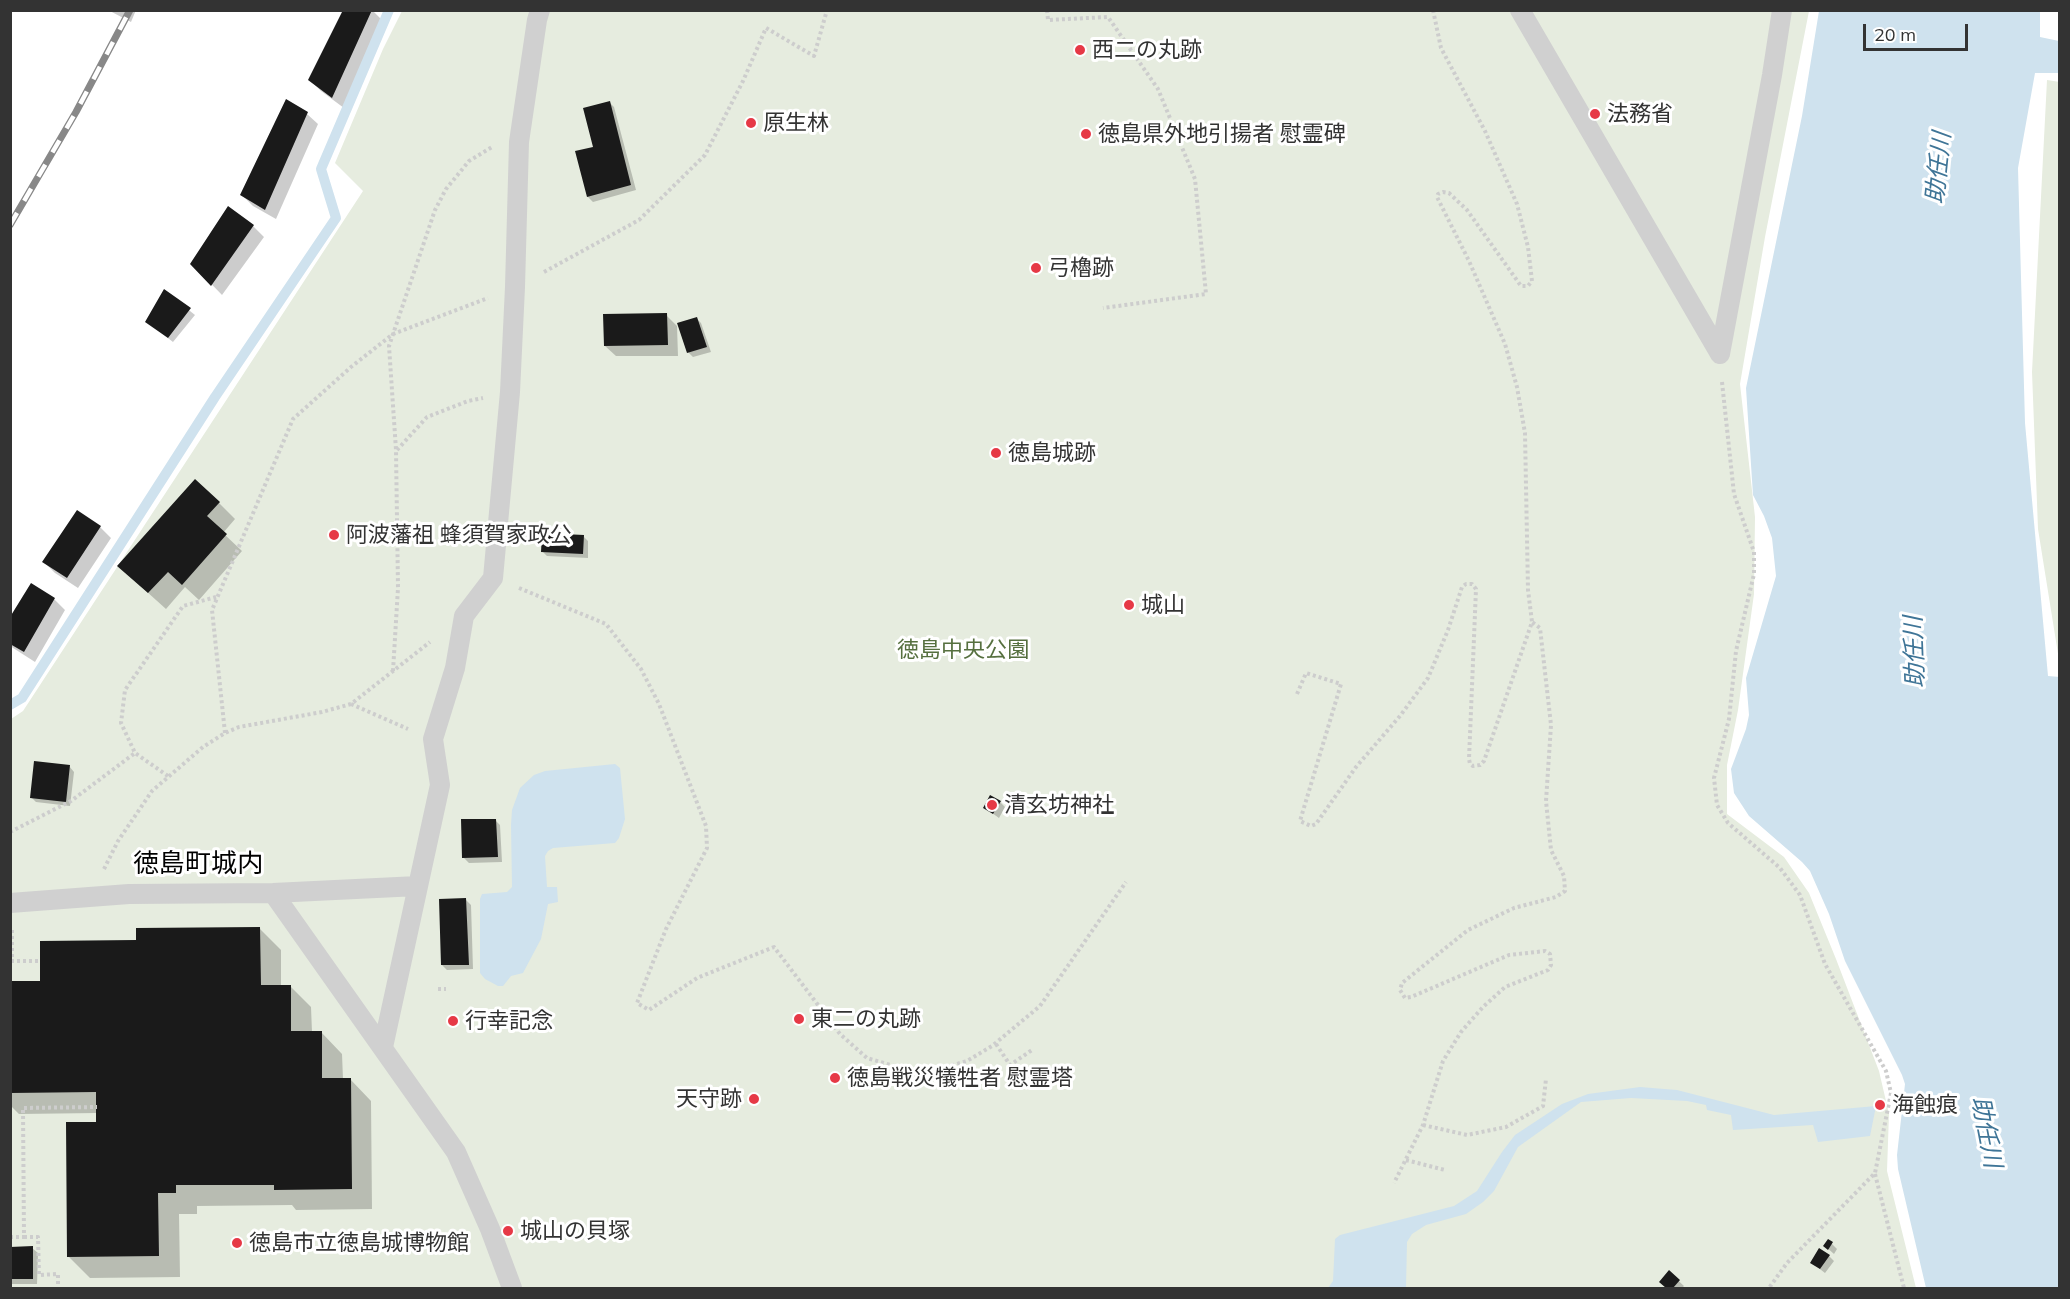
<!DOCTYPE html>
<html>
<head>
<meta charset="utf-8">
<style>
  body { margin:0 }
  #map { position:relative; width:2070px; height:1299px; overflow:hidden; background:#fff; font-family:Mulish,sans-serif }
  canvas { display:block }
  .frame { position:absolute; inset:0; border:12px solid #333; pointer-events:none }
  .scale { position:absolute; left:1863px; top:24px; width:105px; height:27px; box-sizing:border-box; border:3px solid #333; border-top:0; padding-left:8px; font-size:18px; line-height:21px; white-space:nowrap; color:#333; -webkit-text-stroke:4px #fff; paint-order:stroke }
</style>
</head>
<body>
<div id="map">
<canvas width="2070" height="1299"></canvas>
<div class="frame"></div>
<div class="scale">20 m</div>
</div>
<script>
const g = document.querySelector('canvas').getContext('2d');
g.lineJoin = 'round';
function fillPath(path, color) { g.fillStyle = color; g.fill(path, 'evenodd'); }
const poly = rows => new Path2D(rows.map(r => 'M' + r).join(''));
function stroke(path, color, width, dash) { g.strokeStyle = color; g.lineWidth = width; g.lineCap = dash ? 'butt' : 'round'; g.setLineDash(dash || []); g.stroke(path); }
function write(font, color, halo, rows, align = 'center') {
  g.font = font + ' Mulish,"Noto Sans JP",sans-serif'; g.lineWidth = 6; g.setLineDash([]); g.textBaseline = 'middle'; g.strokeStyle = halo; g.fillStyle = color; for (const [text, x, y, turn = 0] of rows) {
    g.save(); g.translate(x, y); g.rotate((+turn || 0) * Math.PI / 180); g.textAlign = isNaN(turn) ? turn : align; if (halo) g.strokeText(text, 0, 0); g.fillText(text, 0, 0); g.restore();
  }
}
fillPath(poly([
  [402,11,1809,11,1765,237,1740,384,1755,517,1754,594,1738,710,1727,765,1727,814,1784,857,1809,893,1836,959,1879,1071,1889,1114,1887,1171,1916,1288,11,1288,11,719,23,711,363,191,335,163,383,49],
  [2047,80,2060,82,2059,660,2038,529,2032,372]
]), '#e6ecdf');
fillPath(poly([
  [1819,11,2040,11,2040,37,2059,41,2059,73,2035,73,2018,168,2025,423,2048,676,2060,677,2059,1288,1926,1288,1898,1169,1897,1155,1905,1084,1902,1075,1845,961,1829,914,1810,871,1802,862,1749,816,1734,793,1731,769,1746,729,1749,715,1746,678,1776,576,1772,538,1764,516,1753,495,1746,388,1802,116],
  [615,764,620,768,625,819,619,838,615,843,553,848,548,851,545,856,547,887,557,887,558,902,548,904,541,939,523,973,511,976,503,986,498,986,485,979,480,973,480,899,482,894,507,892,512,887,511,825,512,810,520,788,534,775,545,771],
  [1640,1087,1677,1090,1774,1115,1876,1106,1870,1136,1818,1142,1813,1125,1733,1130,1731,1115,1707,1110,1706,1105,1687,1101,1631,1098,1581,1102,1518,1147,1494,1191,1483,1202,1466,1214,1426,1225,1412,1234,1407,1242,1406,1288,1328,1288,1333,1281,1335,1239,1340,1235,1454,1206,1477,1191,1502,1152,1515,1135,1562,1104,1588,1094]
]), '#cfe2ee');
fillPath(poly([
  [108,10,136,10,131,22],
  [345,10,372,10,383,21,344,108,321,91,310,80],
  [609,102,614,107,636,190,593,202,588,197,595,148],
  [307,114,318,124,276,219,253,206,242,195],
  [253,226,264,237,222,295,192,264],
  [165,291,195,315,173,342,147,322],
  [666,315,677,326,678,356,616,356,605,346],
  [696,318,701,323,711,352,693,357,688,352],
  [219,503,235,519,223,533,242,551,199,600,185,587,166,609,136,582],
  [100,527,111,538,78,588,55,573,44,562],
  [583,536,588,541,588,558,547,556,542,551],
  [32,585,54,599,65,610,35,662,10,646,10,620],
  [69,766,74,772,70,806,36,802,31,797],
  [1000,802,1005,807,999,818,985,808],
  [495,820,500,825,502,862,469,863,463,857],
  [466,900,471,905,473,969,447,970,442,965],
  [259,928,281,950,281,986,290,986,311,1007,312,1032,321,1032,342,1054,343,1079,350,1079,371,1101,372,1209,296,1210,292,1205,197,1206,197,1214,179,1214,180,1277,90,1278,68,1256,98,1124,98,1113,19,1114,10,1105,10,982,42,982,138,942],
  [1829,1241,1837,1249,1834,1254,1825,1246],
  [10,1248,32,1248,38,1253,37,1284,10,1284],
  [1829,1256,1834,1261,1825,1273,1812,1263],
  [1669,1272,1684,1286,1682,1288,1668,1288,1661,1282]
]), '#0003');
stroke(poly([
  [10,705,22,698,215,397,336,218,321,169,389,10]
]), '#cfe2ee', 10);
fillPath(poly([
  [343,10,372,10,332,98,308,80],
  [286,99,308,112,265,210,240,195],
  [610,101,631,185,587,197,575,151,593,147,583,108],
  [228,206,254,225,211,286,190,264],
  [164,289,191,308,168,338,145,322],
  [667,313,668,345,604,346,603,314],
  [697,317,707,347,687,353,677,323],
  [195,479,220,502,207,516,227,534,182,585,168,572,148,593,117,566],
  [77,510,101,526,67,578,42,562],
  [542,533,584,535,583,554,541,552],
  [31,583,55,598,24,652,10,644,10,617],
  [34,761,70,765,66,802,30,798],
  [990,795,1001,801,993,814,983,808],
  [461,819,496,819,498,857,462,858],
  [466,898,469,965,441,965,439,899],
  [260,927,261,985,291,985,291,1031,322,1031,322,1078,351,1078,352,1189,274,1190,274,1185,176,1185,176,1193,158,1193,159,1256,67,1257,66,1122,96,1122,96,1092,10,1093,10,981,40,981,40,941,136,940,136,928],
  [1828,1239,1833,1242,1828,1250,1823,1246],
  [33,1246,33,1279,10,1279,10,1247],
  [1819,1248,1830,1255,1820,1269,1810,1263],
  [1669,1270,1680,1280,1673,1288,1666,1288,1659,1282]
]), '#1a1a1a');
stroke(poly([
  [1047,10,1048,20,1108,17,1158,89,1195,179,1206,294,1103,308],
  [1433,10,1441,48,1485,131,1517,204,1528,247,1532,281,1528,286,1521,286,1467,210,1449,193,1443,192,1438,194,1437,197,1469,261,1505,344,1517,387,1525,433,1528,590,1532,622],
  [544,272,639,220,705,155,743,81,766,28,814,56,827,10],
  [1722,382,1734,494,1754,552,1754,574,1736,651,1729,719,1714,778,1717,805,1728,823,1780,868,1800,895,1825,964,1886,1071,1891,1093,1875,1173,1787,1263,1769,1288],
  [397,450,427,417,468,401,483,398],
  [519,588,606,624,641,669,659,704,706,826,707,848,666,929,637,1003,649,1010,697,978,774,947,840,1034,867,1058,907,1070,943,1068,967,1061,992,1046,1040,1006,1126,882],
  [393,671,398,588,396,450,389,346,435,210,446,189,469,161,492,147],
  [1297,694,1306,673,1341,684,1300,821,1311,826,1316,824,1356,767,1400,716,1428,678,1448,630,1462,587,1466,584,1472,584,1476,589,1469,759,1470,764,1473,766,1480,765,1484,761,1532,622,1540,628,1551,725,1546,801,1551,850,1564,876,1565,891,1556,897,1514,908,1468,930,1402,983,1400,990,1405,998,1411,997,1509,955,1545,951,1550,954,1551,965,1548,970,1505,987,1483,1007,1461,1032,1443,1061,1423,1125,1394,1183],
  [351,704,408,729],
  [225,733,212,610,293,419,351,367,393,334,488,298],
  [168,776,135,753,121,723,125,690,183,606,216,597],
  [10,832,71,801,135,753],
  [104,869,118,841,152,791,203,747,225,733,239,727,322,712,351,704,430,642],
  [12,930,12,961,40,961],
  [438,989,446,989],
  [996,1044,1010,1065,1032,1050],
  [1423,1125,1467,1135,1506,1127,1543,1106,1546,1079],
  [1406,1160,1445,1170],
  [1875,1174,1904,1288],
  [10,1237,24,1237,23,1108,97,1107],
  [24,1237,38,1237,39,1275,58,1274,58,1288]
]), '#cdcdcd', 4, [3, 3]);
stroke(poly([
  [1520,10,1720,354],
  [1720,354,1772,75,1782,10],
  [273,893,456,1152,490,1229,512,1288],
  [10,903,129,894,273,893,418,886],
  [383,1047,440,785,433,739,455,668,464,616,493,578,510,392,515,287,519,142,537,20,540,10]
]), '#d0d0d0', 20);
const rail = poly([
  [10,225,76,112,130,10]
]);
stroke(rail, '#888', 7);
stroke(rail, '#fff', 4.5, [14]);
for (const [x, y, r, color] of [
  [1080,50,6,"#e63946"],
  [1595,114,6,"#e63946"],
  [751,123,6,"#e63946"],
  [1086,134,6,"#e63946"],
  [1036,268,6,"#e63946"],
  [996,453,6,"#e63946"],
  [334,535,6,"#e63946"],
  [1129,605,6,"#e63946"],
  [992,805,6,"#e63946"],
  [799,1019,6,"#e63946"],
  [453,1021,6,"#e63946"],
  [835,1078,6,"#e63946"],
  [754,1099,6,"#e63946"],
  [1880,1105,6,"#e63946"],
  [508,1231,6,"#e63946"],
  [237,1243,6,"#e63946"]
]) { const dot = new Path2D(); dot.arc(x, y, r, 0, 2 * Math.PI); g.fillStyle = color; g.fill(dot); stroke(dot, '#fff', 2); }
write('22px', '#333', '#fff', [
  ["西二の丸跡",1092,50],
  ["法務省",1607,114],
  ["原生林",763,123],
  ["徳島県外地引揚者 慰霊碑",1098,134],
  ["弓櫓跡",1048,268],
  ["徳島城跡",1008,453],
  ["阿波藩祖 蜂須賀家政公",346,535],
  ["城山",1141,605],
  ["清玄坊神社",1004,805],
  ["東二の丸跡",811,1019],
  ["行幸記念",465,1021],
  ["徳島戦災犠牲者 慰霊塔",847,1078],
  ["天守跡",742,1099,"right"],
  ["海蝕痕",1892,1105],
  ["城山の貝塚",520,1231],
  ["徳島市立徳島城博物館",249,1243]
], 'left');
write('22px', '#56703f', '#fff', [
  ["徳島中央公園",963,650]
]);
write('italic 24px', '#3f7597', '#fff', [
  ["助任川",1939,168,-84],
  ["助任川",1915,652,-92],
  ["助任川",1986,1132,79]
]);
write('26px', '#000', '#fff', [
  ["徳島町城内",198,864]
]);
</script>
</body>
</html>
